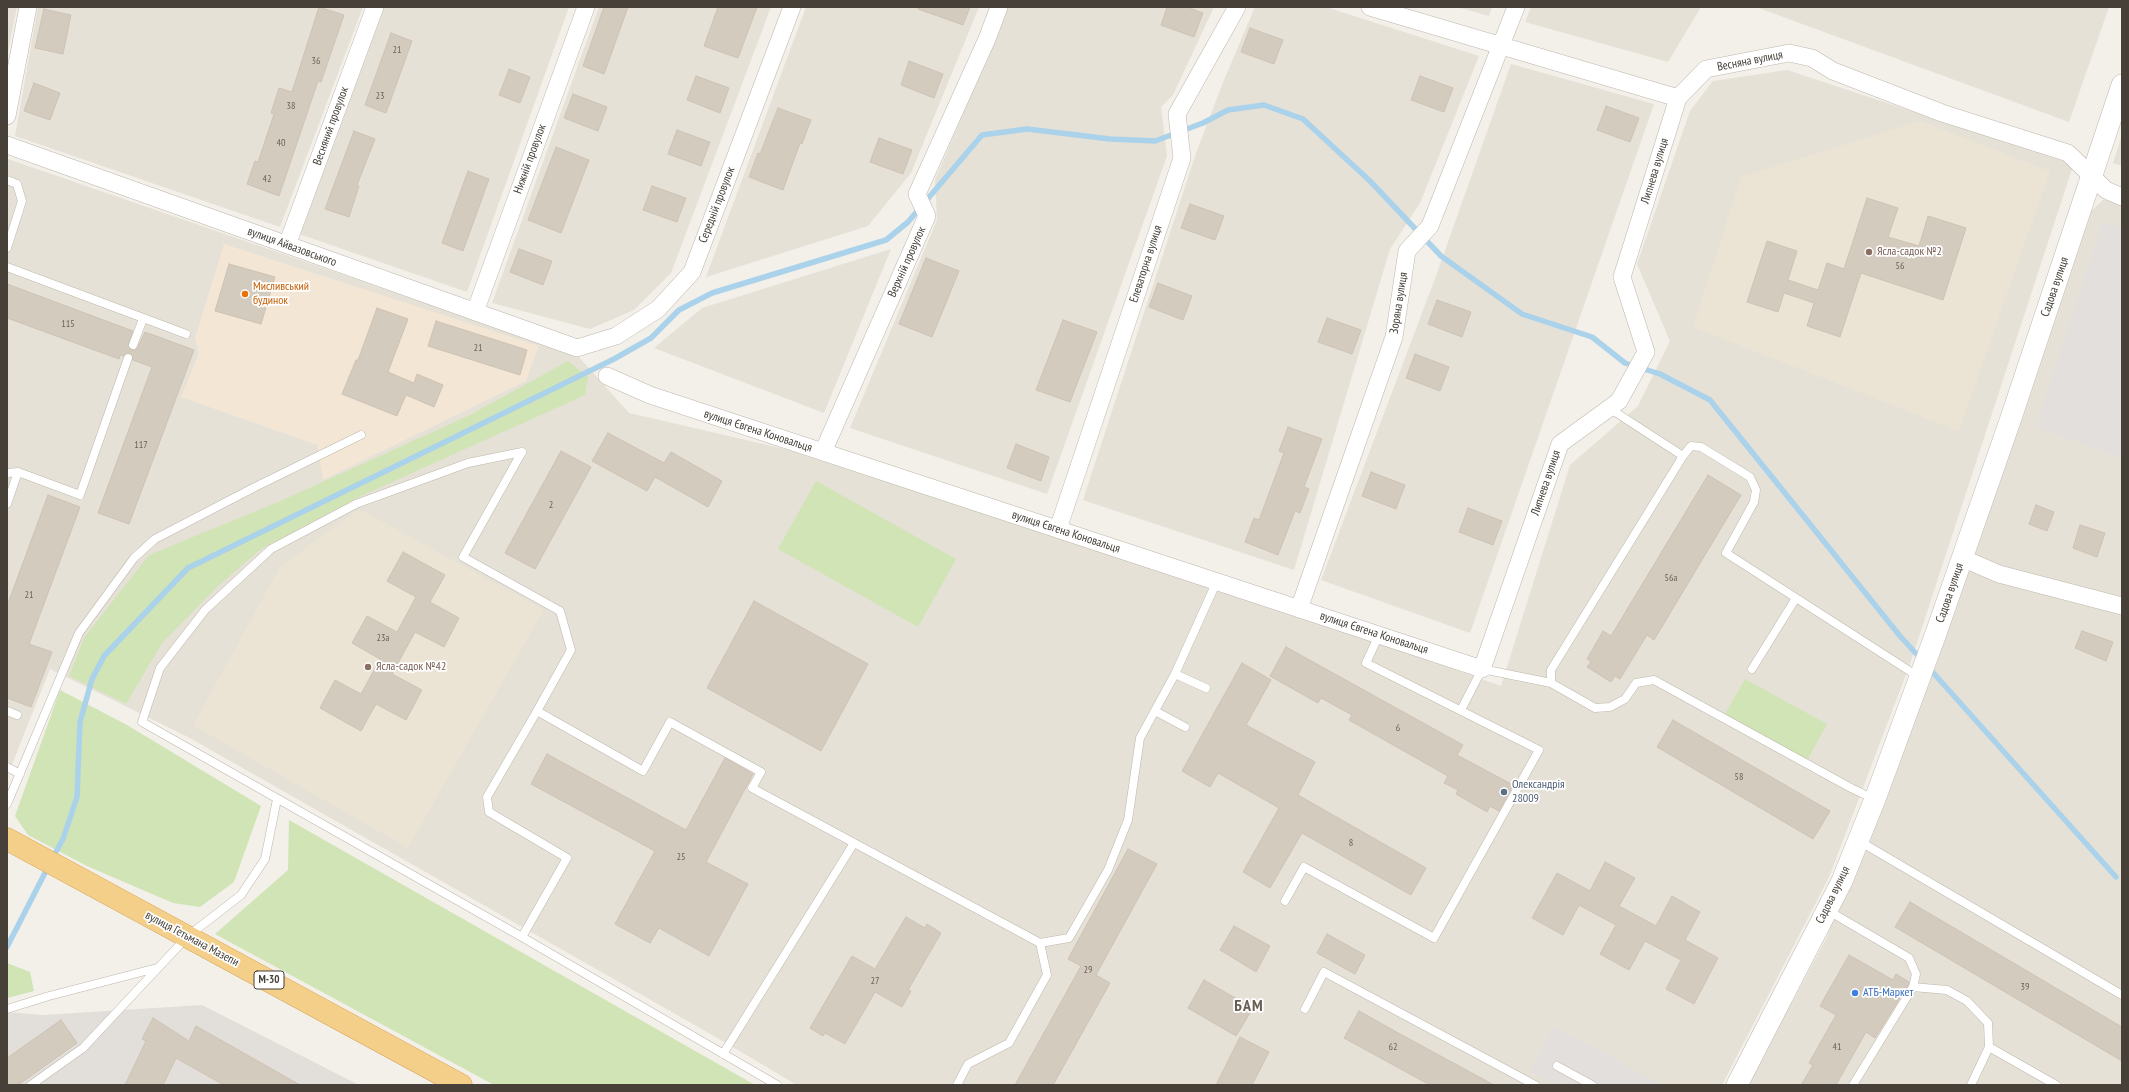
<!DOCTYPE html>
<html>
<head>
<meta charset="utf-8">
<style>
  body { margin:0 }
  #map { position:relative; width:2129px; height:1092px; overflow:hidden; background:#f3efe9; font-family:"PT Sans Narrow",sans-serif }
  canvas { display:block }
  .frame { position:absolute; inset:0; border:8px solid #464038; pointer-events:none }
</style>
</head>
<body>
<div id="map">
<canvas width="2129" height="1092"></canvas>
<div class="frame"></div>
</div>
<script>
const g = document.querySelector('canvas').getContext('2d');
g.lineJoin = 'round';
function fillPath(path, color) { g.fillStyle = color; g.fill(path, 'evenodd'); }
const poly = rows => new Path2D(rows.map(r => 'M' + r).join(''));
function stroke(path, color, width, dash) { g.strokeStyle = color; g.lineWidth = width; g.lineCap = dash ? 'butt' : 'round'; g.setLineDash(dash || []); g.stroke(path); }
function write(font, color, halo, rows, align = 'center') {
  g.font = font + ' "PT Sans Narrow",sans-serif'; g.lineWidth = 3.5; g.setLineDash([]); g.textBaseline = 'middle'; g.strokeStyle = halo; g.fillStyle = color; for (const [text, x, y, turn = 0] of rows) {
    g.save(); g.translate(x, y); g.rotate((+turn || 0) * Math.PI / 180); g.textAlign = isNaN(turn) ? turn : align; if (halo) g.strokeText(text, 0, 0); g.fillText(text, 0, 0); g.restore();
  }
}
fillPath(poly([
  [7,7,17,7,7,56],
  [38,7,363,7,280,227,15,136],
  [384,7,569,7,467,292,299,234],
  [599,7,771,7,671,273,634,310,590,329,492,303],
  [806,7,979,7,911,173,868,226,706,277],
  [1008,7,1214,7,1173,95,1161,107,1167,156,1047,494,850,428,937,220,935,180],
  [1255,7,1326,7,1479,56,1420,203,1390,249,1294,570,1083,500,1196,153,1224,80],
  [1457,7,1492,7,1489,16],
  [1531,7,1701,7,1668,62,1525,22],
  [1756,7,2109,7,2069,122],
  [1511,64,1654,104,1470,633,1321,580,1436,276],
  [1787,70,2069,163,2072,169,1910,664,1829,877,1722,1085,797,1085,714,1036,188,737,50,669,7,777,8,159,578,356,629,413,785,449,1325,623,1501,686,1570,465,1638,406,1670,341,1637,264,1690,111,1713,81],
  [2122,135,2122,166,2113,163],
  [2103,200,2111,200,2122,204,2122,1085,1744,1085,1786,1006,1792,1003,1827,937,2090,212],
  [891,249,824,413,654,348,702,308]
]), '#e6e1d7');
fillPath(poly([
  [224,244,539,346,526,381,323,480,317,445,181,397,199,353,195,338]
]), '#f3e6d5');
fillPath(poly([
  [202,1005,359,1085,7,1085,7,1012,43,1015]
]), '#e2deda');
fillPath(poly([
  [1920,121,2050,171,1959,431,1693,327,1741,177],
  [359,509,544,610,408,848,193,725,280,567]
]), '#ebe4d4');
fillPath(poly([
  [568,361,588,377,585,395,359,497,261,549,219,585,162,643,126,704,69,676,84,638,149,555,283,500,470,415],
  [816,481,956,559,918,627,778,549],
  [1745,679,1827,724,1807,761,1725,714],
  [60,690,127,725,261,806,234,882,200,907,173,903,87,866,28,835,15,816],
  [289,820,755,1085,494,1085,215,934,288,870],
  [7,963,30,972,34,991,7,998]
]), '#d0e4b5');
fillPath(poly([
  [2103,221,2122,228,2122,458,2036,427],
  [1554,1027,1663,1085,1554,1085,1530,1072]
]), '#e2dfdd');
stroke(poly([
  [1928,667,2116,877],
  [52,859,63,839,77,797,80,722,92,679,104,656,188,568,614,359,651,338,679,310,712,293,886,240,908,222,982,135,1027,129,1110,139,1155,141,1203,123,1228,110,1264,105,1303,119,1370,181,1441,256,1522,314,1592,337,1625,363,1660,374,1710,400,1900,636,1921,659],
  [7,947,48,867]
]), '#aad2eb', 5.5);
const building = poly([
  [319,7,344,15,321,82,318,81,279,196,247,184,255,161,258,162,274,114,271,113,279,88,292,92,319,7],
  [604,7,628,7,604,74,583,66,604,7],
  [718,7,757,7,738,58,704,46,718,7],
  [919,7,970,7,963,25,918,9,919,7],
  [1167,7,1187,7,1203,13,1194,37,1161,25,1167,7],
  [44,9,71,15,63,54,35,48,44,9],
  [1250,28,1283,40,1274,64,1241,52,1250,28],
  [391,33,412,41,386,113,365,105,391,33],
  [909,61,943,74,934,98,901,85,909,61],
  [509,69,530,77,520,103,499,95,509,69],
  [696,76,729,88,720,113,687,100,696,76],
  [1420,76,1453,88,1444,112,1411,100,1420,76],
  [34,83,60,93,50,120,24,111,34,83],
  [573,94,607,107,598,131,564,118,573,94],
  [1606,106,1639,118,1630,142,1597,130,1606,106],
  [778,108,811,120,802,144,800,143,783,190,749,177,758,153,760,154,778,108],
  [677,130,710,142,701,166,668,154,677,130],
  [354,131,375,139,357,185,359,186,349,217,325,209,354,131],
  [879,138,912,150,903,174,870,162,879,138],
  [556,147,589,160,561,233,528,220,556,147],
  [468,171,489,179,463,251,442,243,468,171],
  [652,186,686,198,677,222,643,210,652,186],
  [1867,198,1898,208,1888,237,1919,246,1928,216,1966,228,1943,300,1861,273,1840,337,1807,326,1814,303,1784,293,1778,312,1747,302,1767,241,1797,251,1788,280,1818,290,1827,263,1844,269,1867,198],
  [1190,204,1224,216,1215,240,1181,228,1190,204],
  [519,249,552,261,543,285,510,272,519,249],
  [926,258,959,271,932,337,899,324,926,258],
  [229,264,275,277,261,324,215,311,229,264],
  [1158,283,1192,296,1183,320,1149,307,1158,283],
  [7,284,133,331,128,345,131,350,137,349,145,332,194,350,129,524,98,513,152,367,133,360,132,355,129,353,123,356,120,355,119,359,7,318,7,284],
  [1437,300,1471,312,1462,337,1428,324,1437,300],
  [377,308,408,319,388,372,414,383,417,374,443,385,434,407,406,395,397,416,342,394,356,360,358,360,377,308],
  [1327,318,1361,330,1352,354,1318,342,1327,318],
  [1063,320,1097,332,1070,402,1036,390,1063,320],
  [436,321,527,350,520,375,428,346,436,321],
  [1415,354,1449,367,1440,391,1406,378,1415,354],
  [1288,427,1322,439,1304,487,1309,489,1300,513,1295,511,1278,555,1245,542,1254,518,1259,520,1284,453,1279,451,1288,427],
  [608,433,664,463,671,452,722,481,708,507,655,477,647,491,592,461,608,433],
  [1016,444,1049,457,1041,481,1007,468,1016,444],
  [561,451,591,467,535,569,505,553,561,451],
  [1371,472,1405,485,1396,509,1362,496,1371,472],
  [1708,475,1741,495,1654,640,1647,635,1620,679,1615,676,1611,682,1587,667,1591,662,1587,659,1603,631,1611,636,1708,475],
  [48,495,80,507,29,644,52,652,31,707,7,698,7,606,48,495],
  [2036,505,2054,512,2047,531,2029,524,2036,505],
  [1468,508,1502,521,1493,545,1459,532,1468,508],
  [2080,525,2105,533,2097,557,2073,548,2080,525],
  [403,552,445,575,430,602,459,618,444,647,415,632,392,674,422,690,406,720,376,704,361,731,320,708,335,680,361,694,380,659,352,643,367,616,397,632,416,597,387,581,403,552],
  [754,601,868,664,821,751,707,688,754,601],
  [2082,631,2113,642,2106,661,2075,648,2082,631],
  [1286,647,1463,745,1457,755,1513,785,1499,811,1490,806,1487,812,1456,794,1458,790,1444,783,1448,776,1349,720,1352,715,1321,698,1318,703,1270,676,1286,647],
  [1242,663,1271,680,1246,725,1315,762,1298,795,1426,868,1411,895,1302,833,1270,888,1243,872,1279,808,1218,773,1210,787,1182,771,1242,663],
  [1673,720,1830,811,1813,839,1657,747,1673,720],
  [547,754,686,830,725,758,753,774,706,862,748,884,709,956,659,928,650,943,615,924,655,851,531,784,547,754],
  [1128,849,1157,864,1096,975,1110,983,1053,1085,1015,1085,1081,966,1068,959,1128,849],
  [1605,862,1635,878,1619,906,1656,926,1672,896,1700,912,1685,940,1718,958,1694,1004,1666,989,1681,960,1645,941,1629,970,1600,954,1616,925,1579,905,1563,935,1532,918,1557,873,1590,891,1605,862],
  [1910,902,2122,1027,2122,1061,1895,927,1910,902],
  [906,917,925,928,927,924,941,933,908,990,911,991,902,1007,875,992,845,1044,825,1033,823,1036,810,1028,852,956,875,969,906,917],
  [1234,926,1270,946,1256,972,1220,950,1234,926],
  [1327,934,1365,955,1355,974,1317,953,1327,934],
  [1849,955,1893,980,1896,974,1909,982,1908,985,1875,1038,1866,1032,1836,1085,1801,1085,1813,1065,1809,1063,1836,1015,1820,1006,1849,955],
  [1204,980,1253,1008,1236,1036,1188,1008,1204,980],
  [1359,1011,1400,1034,1494,1085,1430,1085,1344,1038,1359,1011],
  [153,1018,189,1041,196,1026,300,1085,224,1085,176,1058,163,1085,125,1085,146,1041,142,1039,153,1018],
  [61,1020,77,1043,18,1085,7,1085,7,1058,61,1020],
  [1240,1037,1269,1052,1252,1085,1216,1085,1240,1037]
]);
fillPath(building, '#d4cbbf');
stroke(building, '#cec2b3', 1);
const service = poly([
  [7,180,17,184,22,201,7,248],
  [7,267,186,334],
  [133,345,143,319],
  [1609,408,1683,456,1691,446,1701,447,1750,477,1756,490,1754,502,1726,553,1919,677],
  [522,452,468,463,356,504,271,549,205,610,160,668,142,722,522,937,777,1085],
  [522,452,463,557,560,611,571,650,537,711,643,771,670,722,761,772,752,788,1040,943,1047,975,1009,1043,968,1064,957,1085],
  [1683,456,1551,670,1551,683,1595,708,1610,707,1625,699,1636,683,1654,680,1851,788,1874,799],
  [7,473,18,472],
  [7,504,18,472,80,495,128,358],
  [1752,669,1796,598],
  [1175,674,1206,688],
  [1461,710,1482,669,1551,683],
  [7,711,17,715],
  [1155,711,1185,727],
  [7,767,20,774],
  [7,804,79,633,134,558,155,539,255,487,361,435],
  [1859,841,2122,995],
  [1285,901,1304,867,1434,938,1539,750,1366,663,1379,635],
  [1827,910,1909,958,1916,974,1913,987,1853,1085],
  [522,937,567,858,489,812,487,797,537,711],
  [1040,943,1069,938,1108,870,1128,820,1140,738,1175,674,1217,581],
  [1913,987,1947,990,1967,1001,1988,1023,1989,1047,1971,1085],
  [7,1009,49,996,157,968],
  [1305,1009,1324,972,1535,1085],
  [1989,1047,2056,1085],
  [723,1054,854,843],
  [1557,1066,1592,1085],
  [31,1085,83,1048,188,936,241,895,265,859,277,799]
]);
const minor = poly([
  [1370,7,1678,98,1706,69,1789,53,1812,58,1833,71,1942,113,2068,153,2106,190,2122,197],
  [7,116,28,7],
  [7,145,577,348,616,336,658,309,692,272,792,7],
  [287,245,375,7],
  [475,312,586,7],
  [607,376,650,395,1482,669,1560,444,1619,401,1646,352,1622,277,1678,98],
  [823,452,927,216,917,194,987,39,999,7],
  [1058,529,1182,158,1177,114,1237,7],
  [1962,558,1999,574,2122,606],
  [1299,609,1394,337,1407,251,1430,226,1516,7]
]);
const tertiary = poly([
  [1737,1085,1842,881,1875,799,1935,636,2011,418,2122,85]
]);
const trunk = poly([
  [7,839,461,1085]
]);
stroke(service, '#beb7ac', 9);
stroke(minor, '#beb7ac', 18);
stroke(tertiary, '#beb7ac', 22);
stroke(trunk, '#d19944', 23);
stroke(service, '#fff', 8);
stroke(minor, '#fff', 17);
stroke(tertiary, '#fff', 21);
stroke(trunk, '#f4cf89', 22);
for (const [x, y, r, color] of [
  [1869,252,4,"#8d6e63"],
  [245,294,4,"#e8710a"],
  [368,667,4,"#8d6e63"],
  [1504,792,4,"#5c6f8a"],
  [1855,993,4,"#3f7fe0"]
]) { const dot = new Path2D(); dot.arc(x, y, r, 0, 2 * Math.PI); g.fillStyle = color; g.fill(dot); stroke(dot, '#fff', 1.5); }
write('10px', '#6a635a', null, [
  ["21",397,50],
  ["36",316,61],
  ["23",380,96],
  ["38",291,106],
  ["40",281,143],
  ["42",267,179],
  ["56",1900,266],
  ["115",68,324],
  ["21",478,348],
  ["117",141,445],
  ["2",551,505],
  ["56а",1671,578],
  ["21",29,595],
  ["23а",383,638],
  ["6",1398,728],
  ["58",1739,777],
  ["8",1351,843],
  ["25",681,857],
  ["29",1088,970],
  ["27",875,981],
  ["39",2025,987],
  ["62",1393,1047],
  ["41",1837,1047]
]);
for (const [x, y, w] of [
  [269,980,30]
]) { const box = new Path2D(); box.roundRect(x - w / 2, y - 9, w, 18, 3); g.fillStyle = '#fff'; g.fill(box); stroke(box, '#464038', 1); }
write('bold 11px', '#464038', null, [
  ["М-30",269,980]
]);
write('12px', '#464038', '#fff', [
  ["Весняна вулиця",1750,61,-11],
  ["Весняний провулок",331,126,-70],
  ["Нижній провулок",530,159,-70],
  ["Липнева вулиця",1655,171,-73],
  ["Середній провулок",717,205,-69],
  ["вулиця Айвазовського",292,247,20],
  ["Верхній провулок",907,262,-66],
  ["Елеваторна вулиця",1146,264,-72],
  ["Садова вулиця",2055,287,-71],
  ["Зоряна вулиця",1399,303,-81],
  ["вулиця Євгена Коновальця",758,431,18],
  ["Липнева вулиця",1546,483,-71],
  ["вулиця Євгена Коновальця",1066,532,18],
  ["Садова вулиця",1950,593,-71],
  ["вулиця Євгена Коновальця",1374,633,18],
  ["Садова вулиця",1833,895,-64],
  ["вулиця Гетьмана Мазепи",192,939,28]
]);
write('12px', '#785e54', '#fff', [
  ["Ясла-садок №2",1877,252],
  ["Ясла-садок №42",376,667]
], 'left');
write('12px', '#c56008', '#fff', [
  ["Мисливський",253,287],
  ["будинок",253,301]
], 'left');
write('12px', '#4e5e75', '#fff', [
  ["Олександрія",1512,785],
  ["28009",1512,799]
], 'left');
write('12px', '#366cbe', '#fff', [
  ["АТБ-Маркет",1863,993]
], 'left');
g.letterSpacing = '1px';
write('bold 16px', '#685d50', '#fff', [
  ["БАМ",1249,1006]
]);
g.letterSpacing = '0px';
</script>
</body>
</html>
